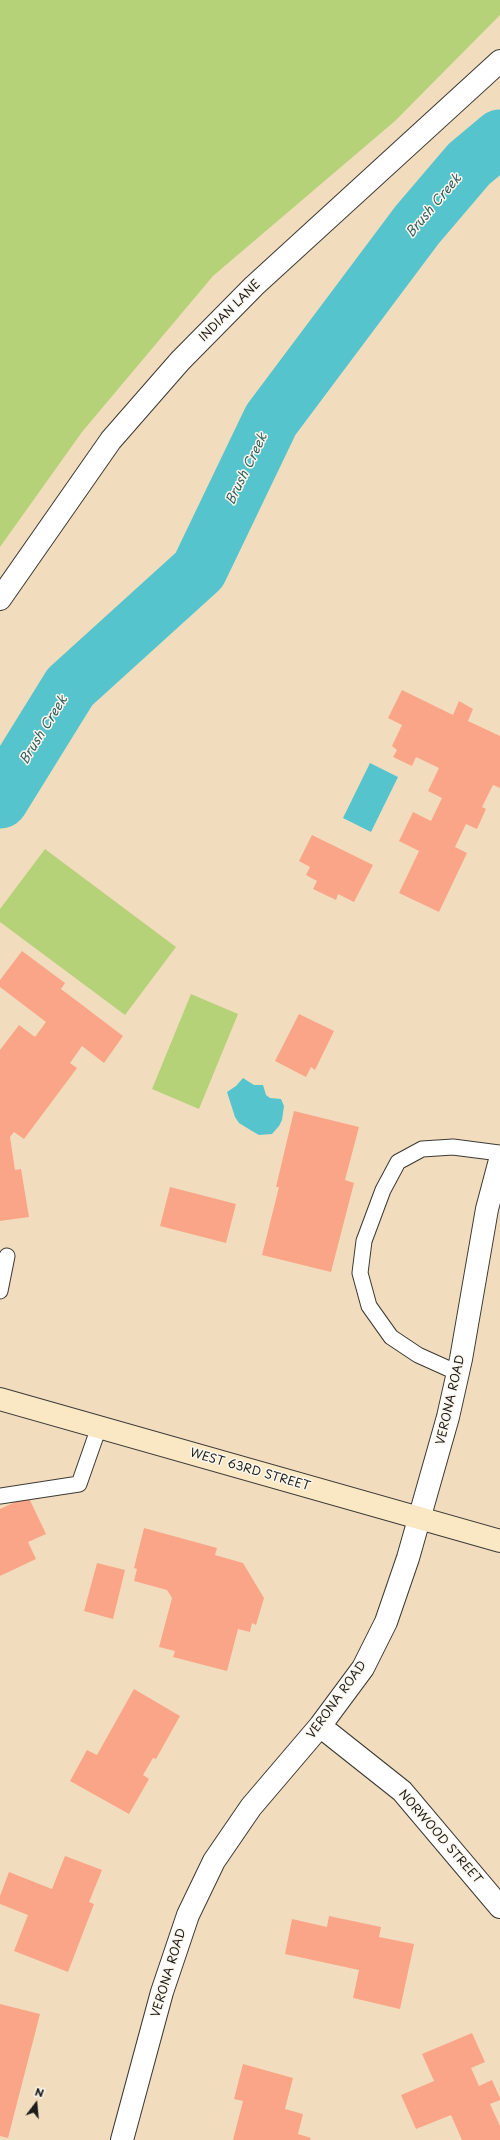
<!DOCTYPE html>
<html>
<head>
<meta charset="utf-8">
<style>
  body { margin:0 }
  #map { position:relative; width:500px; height:2140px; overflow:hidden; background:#f1ddbe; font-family:"Playpen Sans",sans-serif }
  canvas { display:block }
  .north { position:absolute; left:16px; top:2084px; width:40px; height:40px; -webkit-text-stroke:3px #fbf7ec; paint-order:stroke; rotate:16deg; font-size:11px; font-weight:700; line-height:16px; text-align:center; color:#1c1c1c }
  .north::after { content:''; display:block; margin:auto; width:14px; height:18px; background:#1c1c1c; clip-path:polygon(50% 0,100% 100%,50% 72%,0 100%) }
</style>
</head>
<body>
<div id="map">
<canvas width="500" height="2140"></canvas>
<div class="north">N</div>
</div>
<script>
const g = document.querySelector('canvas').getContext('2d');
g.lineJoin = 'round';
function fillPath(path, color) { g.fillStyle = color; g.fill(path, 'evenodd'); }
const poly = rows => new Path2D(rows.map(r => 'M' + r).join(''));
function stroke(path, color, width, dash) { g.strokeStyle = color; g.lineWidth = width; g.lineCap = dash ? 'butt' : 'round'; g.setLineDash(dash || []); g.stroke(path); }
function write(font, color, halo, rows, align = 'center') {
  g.font = font + ' "Playpen Sans",sans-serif'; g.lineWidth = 3; g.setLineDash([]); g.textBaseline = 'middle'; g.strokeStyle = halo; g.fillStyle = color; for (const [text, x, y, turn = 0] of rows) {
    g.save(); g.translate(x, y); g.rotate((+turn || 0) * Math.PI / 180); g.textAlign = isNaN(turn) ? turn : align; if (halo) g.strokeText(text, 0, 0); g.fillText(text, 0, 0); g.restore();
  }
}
fillPath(poly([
  [0,0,500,0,500,15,395,121,213,276,82,432,0,547],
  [45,849,176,947,125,1015,0,922,0,909],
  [191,994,238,1014,199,1109,152,1089]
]), '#b5d279');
fillPath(poly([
  [370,763,398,777,371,832,343,818],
  [243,1078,254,1085,263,1085,266,1095,270,1098,281,1099,284,1106,282,1120,279,1126,272,1134,259,1135,252,1131,239,1123,235,1117,227,1092,236,1086]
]), '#56c4cc');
stroke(poly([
  [0,800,70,687,199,570,271,420,417,225,469,164,500,138]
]), '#56c4cc', 57);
fillPath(poly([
  [402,690,453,715,459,701,473,709,468,721,500,736,500,788,493,785,482,807,486,809,477,829,466,824,455,847,467,853,439,912,399,893,419,851,399,841,413,812,431,821,442,798,428,791,439,768,416,757,412,766,393,757,397,750,392,746,402,725,388,718],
  [312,835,373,865,354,902,338,894,336,900,313,889,317,881,306,875,310,867,299,861],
  [22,951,65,983,61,989,123,1036,104,1063,82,1046,70,1063,77,1068,24,1139,14,1132,10,1137,15,1170,21,1169,29,1217,0,1221,0,1050,19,1025,35,1037,46,1022,0,987,0,980],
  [299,1014,334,1031,315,1070,311,1067,306,1077,275,1061],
  [294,1111,359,1127,345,1180,354,1183,331,1272,262,1255,279,1187,276,1187],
  [170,1187,236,1204,226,1243,160,1226],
  [28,1496,46,1534,28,1542,36,1559,0,1576,0,1509],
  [144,1528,217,1548,215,1555,243,1563,264,1598,256,1625,252,1623,250,1632,238,1629,227,1671,173,1657,175,1651,159,1647,172,1598,167,1590,134,1581,137,1569,134,1568],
  [97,1563,125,1570,113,1619,84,1611],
  [134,1689,180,1716,156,1759,153,1758,143,1775,149,1779,129,1814,70,1781,87,1750,97,1755],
  [65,1856,102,1870,89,1902,94,1904,68,1972,14,1951,28,1915,0,1904,0,1896,9,1872,52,1889],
  [329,1916,381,1927,379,1937,414,1944,400,2009,353,1998,359,1970,285,1954,292,1919,327,1927],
  [0,2004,40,2014,8,2138,0,2136],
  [472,2033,485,2062,471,2068,479,2086,492,2080,500,2098,500,2100,490,2104,500,2126,500,2140,462,2140,451,2115,416,2129,401,2095,434,2081,422,2054],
  [243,2064,293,2078,285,2109,303,2114,298,2134,311,2138,310,2140,233,2140,243,2101,234,2099]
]), '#faa587');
const lane = poly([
  [0,1291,7,1256],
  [458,1373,418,1355,391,1337,369,1306,360,1273,364,1241,383,1190,398,1162,422,1149,453,1147,500,1153],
  [0,1496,79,1484,99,1427]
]);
const street = poly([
  [0,599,111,440,180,361,254,286,500,61],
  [320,1726,402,1791,500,1907],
  [122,2140,162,1992,188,1915,214,1861,251,1807,320,1726,363,1668,386,1622,408,1558,448,1417,461,1359,487,1209,500,1160]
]);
const secondary = poly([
  [0,1399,500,1541]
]);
stroke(lane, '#3c3934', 17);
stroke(street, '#3c3934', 24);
stroke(secondary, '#3c3934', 24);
stroke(lane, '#fff', 15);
stroke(street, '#fff', 22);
stroke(secondary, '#fae7c3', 22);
write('12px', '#1c1c1c', '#fbf7ec', [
  ["INDIAN LANE",230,311,-45],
  ["VERONA ROAD",451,1400,-77],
  ["WEST 63RD STREET",250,1470,16],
  ["VERONA ROAD",337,1700,-54],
  ["NORWOOD STREET",440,1837,49],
  ["VERONA ROAD",169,1973,-73]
]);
write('italic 13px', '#335f62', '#fbf7ec', [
  ["Brush Creek",434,206,-50],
  ["Brush Creek",247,469,-64],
  ["Brush Creek",44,730,-58]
]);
</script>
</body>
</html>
